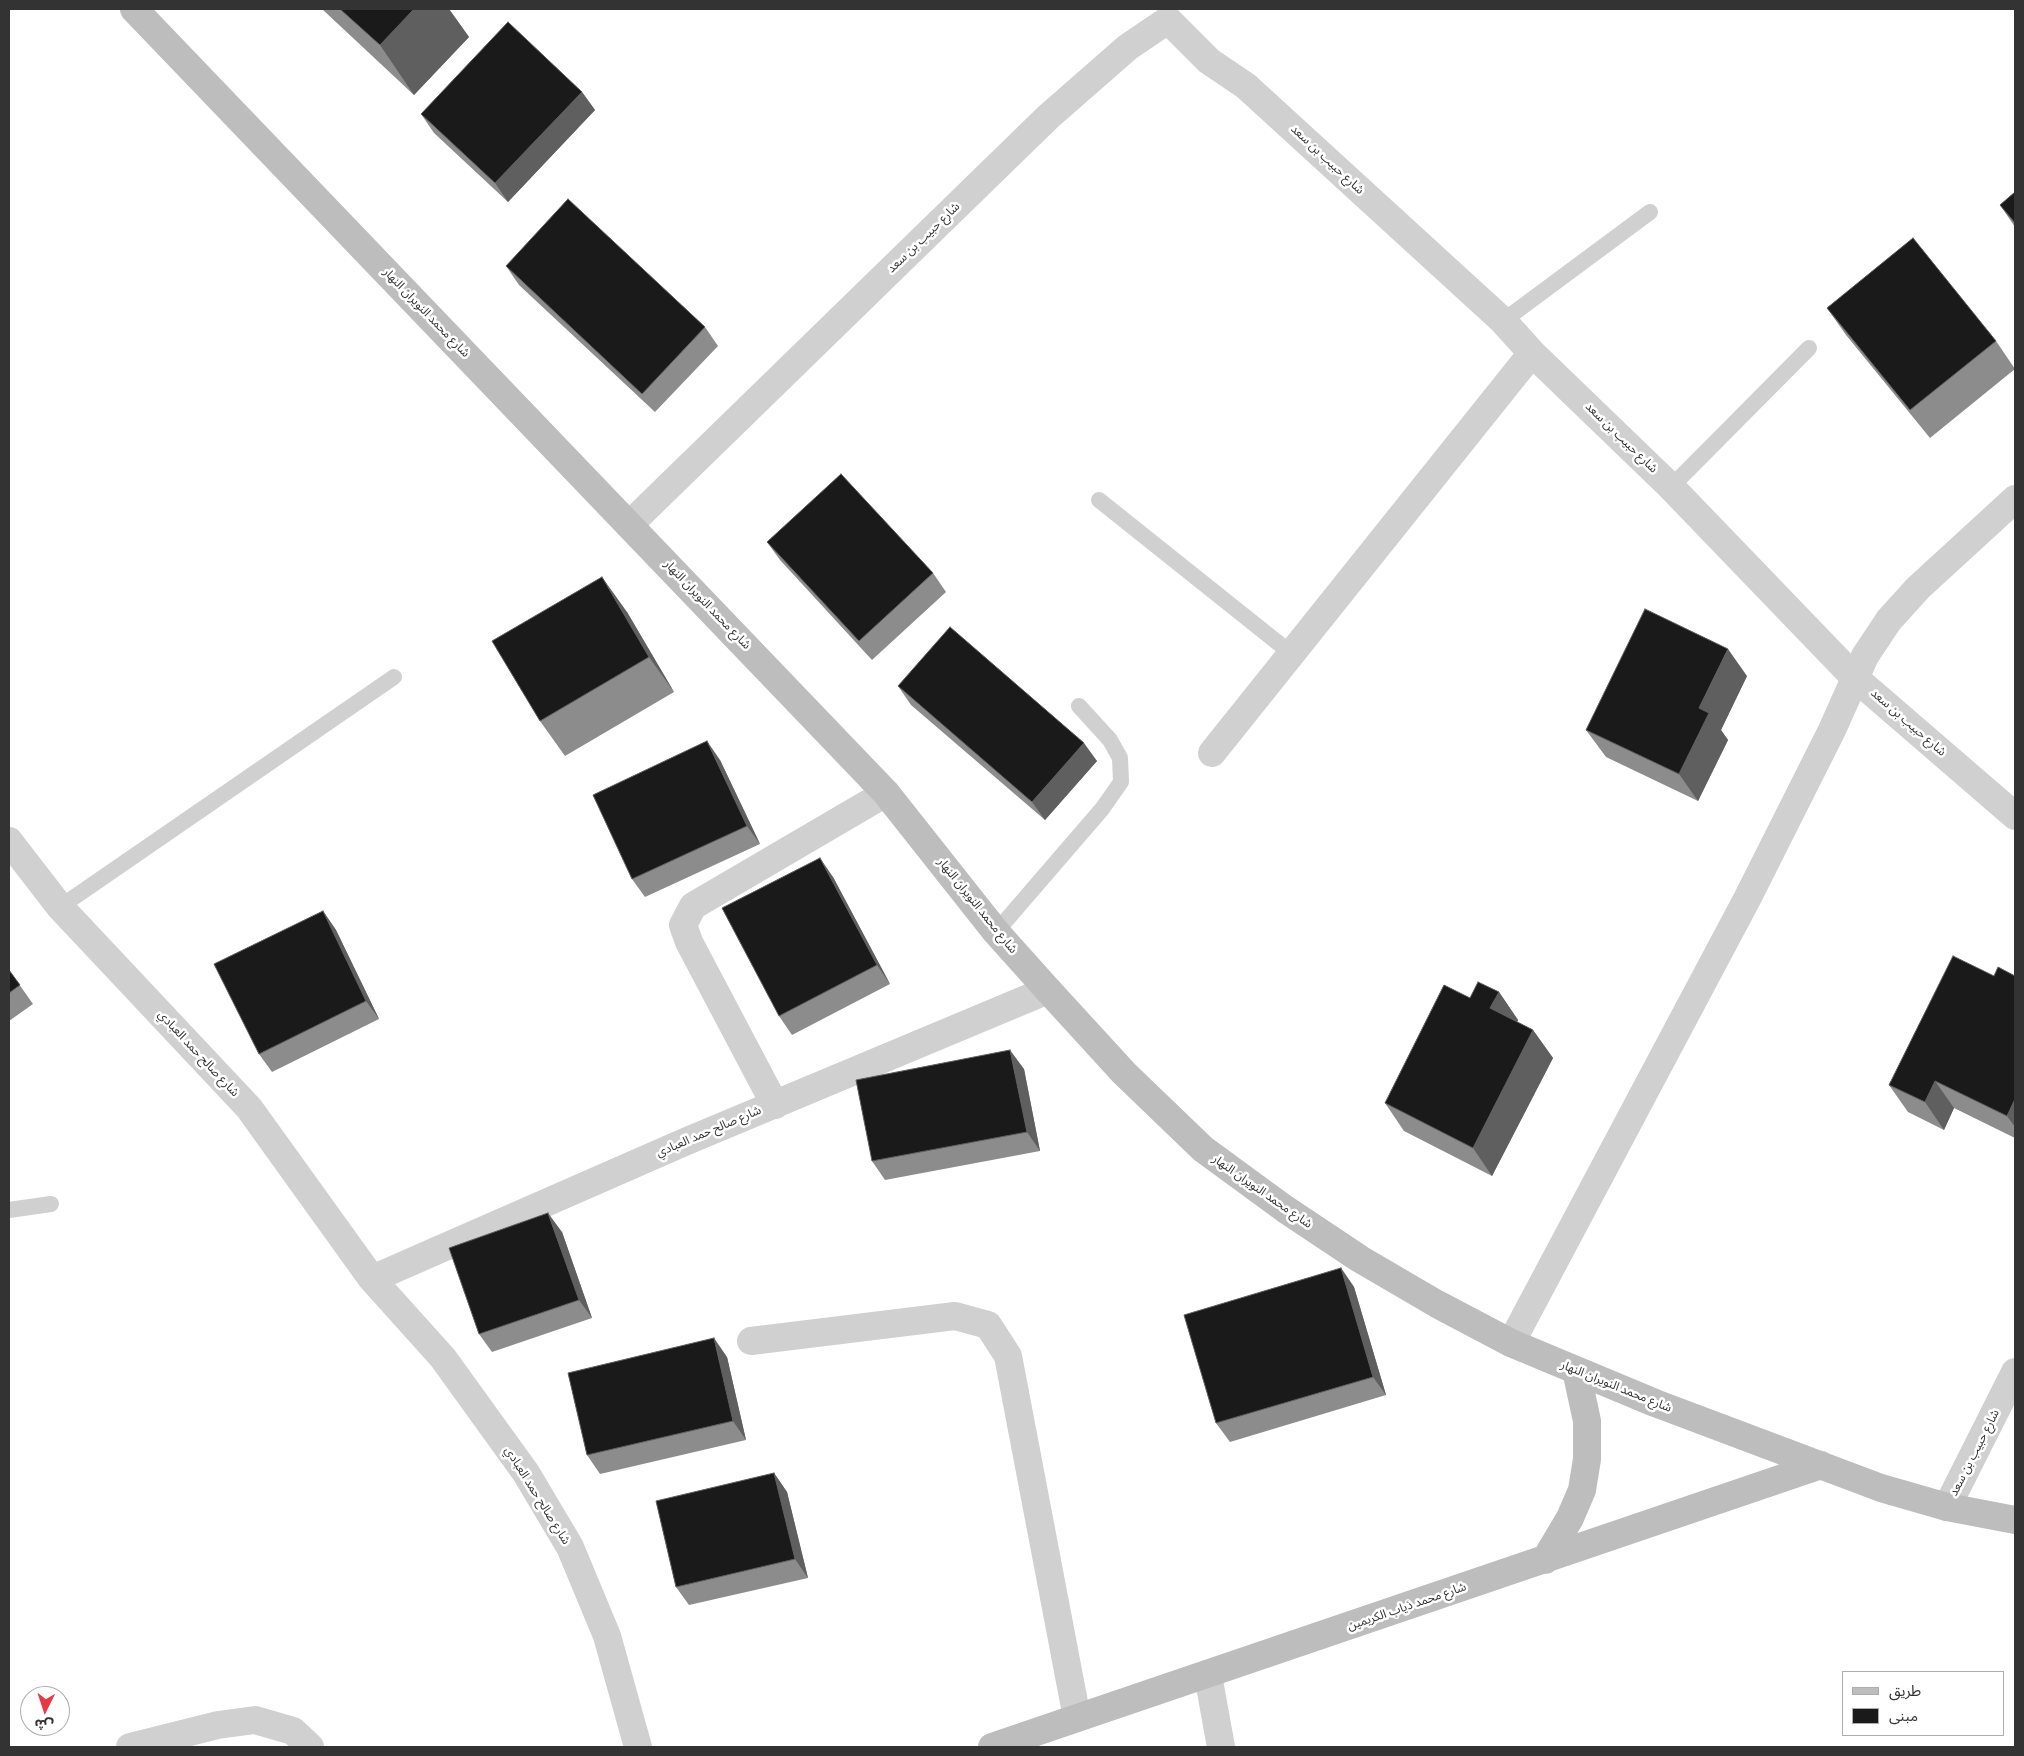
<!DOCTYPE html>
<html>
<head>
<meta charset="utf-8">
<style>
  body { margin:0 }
  #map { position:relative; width:2024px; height:1756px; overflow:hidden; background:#fff; font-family:Roboto,"Noto Sans Arabic",sans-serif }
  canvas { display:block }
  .frame { position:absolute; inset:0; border:10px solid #333; pointer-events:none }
  .legend { position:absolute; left:1842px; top:1671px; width:162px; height:65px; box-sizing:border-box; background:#fff; border:1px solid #adadad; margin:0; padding:6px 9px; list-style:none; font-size:15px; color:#333 }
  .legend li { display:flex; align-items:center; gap:10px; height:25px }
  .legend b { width:25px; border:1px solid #adadad }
  .north { position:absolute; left:20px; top:1686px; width:50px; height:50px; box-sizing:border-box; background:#fff; border:1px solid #adadad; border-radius:50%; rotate:184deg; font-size:14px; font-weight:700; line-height:20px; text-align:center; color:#333 }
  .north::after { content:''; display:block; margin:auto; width:18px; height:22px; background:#e63946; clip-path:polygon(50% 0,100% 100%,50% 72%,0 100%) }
</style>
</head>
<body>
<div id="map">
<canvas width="2024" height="1756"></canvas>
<div class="frame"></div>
<ul class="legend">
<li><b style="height:6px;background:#bdbdbd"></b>طريق</li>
<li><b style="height:14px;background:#1a1a1a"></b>مبنى</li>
</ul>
<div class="north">ش</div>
</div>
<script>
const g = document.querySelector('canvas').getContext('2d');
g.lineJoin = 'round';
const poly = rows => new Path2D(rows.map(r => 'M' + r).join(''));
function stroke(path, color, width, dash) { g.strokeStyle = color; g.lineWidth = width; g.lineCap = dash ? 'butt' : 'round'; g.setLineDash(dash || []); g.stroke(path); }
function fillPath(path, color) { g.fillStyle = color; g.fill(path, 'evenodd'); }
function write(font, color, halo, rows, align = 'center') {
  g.font = font + ' Roboto,"Noto Sans Arabic",sans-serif'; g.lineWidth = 5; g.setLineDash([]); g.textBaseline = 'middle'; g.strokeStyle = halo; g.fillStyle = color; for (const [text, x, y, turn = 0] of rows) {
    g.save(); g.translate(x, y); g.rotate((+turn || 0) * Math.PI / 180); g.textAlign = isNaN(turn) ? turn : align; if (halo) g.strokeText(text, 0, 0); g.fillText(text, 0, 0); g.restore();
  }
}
stroke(poly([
  [1503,321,1650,212],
  [1671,487,1809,348],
  [1099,500,1292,654],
  [60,907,394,677],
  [996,932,1102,809,1121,782,1120,758,1110,740,1079,706],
  [9,1210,51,1204]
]), '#d0d0d0', 16);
stroke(poly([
  [629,525,1048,117,1128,47,1168,20,1209,61,1246,86,1503,321,1532,353,1671,487,1854,677,2015,816],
  [1212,753,1532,353],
  [9,841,60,907,249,1108,372,1279,687,1141,1048,990],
  [775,1105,689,942,683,925,693,906,886,793],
  [372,1279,443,1358,526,1473,570,1547,607,1636,638,1747],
  [751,1341,955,1316,988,1325,1008,1356,1077,1718],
  [1511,1343,1747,899,1832,730,1865,656,1889,620,1918,588,2015,499],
  [1947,1507,2015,1372],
  [1208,1675,1221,1747],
  [130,1747,218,1725,255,1720,293,1731,310,1747]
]), '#d0d0d0', 28);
stroke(poly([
  [134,9,886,793,996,932,1048,990,1124,1073,1203,1149,1285,1209,1360,1259,1437,1304,1511,1343,1655,1403,1881,1488,1947,1507,2015,1520],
  [1545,1560,1570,1518,1582,1490,1587,1459,1587,1421,1576,1370],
  [992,1747,1821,1465]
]), '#bdbdbd', 28);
fillPath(poly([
  [322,9,449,9,469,37,414,95],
  [582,92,595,110,508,202,434,133,421,114],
  [2015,192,2015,227,2000,205],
  [506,266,705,327,718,346,655,412,519,285],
  [1827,308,1996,341,2015,369,1930,438,1846,335],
  [767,542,933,573,946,592,872,660,780,560],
  [627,612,674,692,565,756,540,721],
  [1747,676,1721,730,1728,740,1698,801,1606,757,1586,730],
  [898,686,1097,761,1045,820,911,705],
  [720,760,760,844,645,897,632,879],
  [833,877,890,984,792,1035,779,1016],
  [323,911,336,930,379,1019,272,1072,259,1054],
  [9,970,33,1004,9,1021],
  [1994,976,2015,976,2015,1138,1954,1108,1944,1130,1908,1112,1889,1085],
  [1499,992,1518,1020,1517,1022,1533,1030,1553,1058,1492,1176,1404,1131,1385,1103,1470,998],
  [1024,1069,1040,1151,885,1180,872,1161],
  [562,1232,592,1318,492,1352,479,1334],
  [1341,1268,1354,1287,1386,1395,1230,1442,1216,1423],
  [727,1357,746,1440,600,1474,587,1455],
  [774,1473,787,1492,808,1578,689,1605,676,1587]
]), '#8c8c8c');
fillPath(poly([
  [414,9,449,9,469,37,414,95,380,45],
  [582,92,595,110,508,202,495,183],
  [602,577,627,612,674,692,649,657],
  [1728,649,1747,676,1721,730,1728,740,1698,801,1679,774,1699,708],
  [707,741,720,760,760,844,747,826],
  [1084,743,1097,761,1045,820,1032,802],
  [820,858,833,877,890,984,877,965],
  [323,911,336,930,379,1019,366,1001],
  [1499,992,1518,1020,1510,1036,1490,1008],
  [1533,1030,1553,1058,1492,1176,1473,1148],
  [1010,1050,1024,1069,1040,1151,1027,1132],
  [1935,1081,1954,1108,1944,1130,1925,1102],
  [2015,1099,2015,1127,2007,1116],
  [548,1213,562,1232,592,1318,579,1300],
  [1341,1268,1354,1287,1386,1395,1373,1377],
  [714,1338,727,1357,746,1440,733,1421],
  [774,1473,787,1492,808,1578,795,1559]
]), '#5f5f5f');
const building = poly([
  [340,9,414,9,380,45,340,9],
  [508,22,582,92,495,183,421,114,508,22],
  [2015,192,2015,223,2000,205,2015,192],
  [568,199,705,327,642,394,506,266,568,199],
  [1913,238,1996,341,1910,410,1827,308,1913,238],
  [841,474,933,573,859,641,767,542,841,474],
  [602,577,649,657,540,721,492,641,602,577],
  [1645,609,1728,649,1699,708,1709,713,1679,774,1586,730,1645,609],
  [950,627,1084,743,1032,802,898,686,950,627],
  [707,741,747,826,632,879,593,795,707,741],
  [820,858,877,965,779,1016,722,908,820,858],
  [323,911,366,1001,259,1054,214,964,323,911],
  [1953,956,1994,976,1998,967,2015,976,2015,1099,2007,1116,1935,1081,1925,1102,1889,1085,1953,956],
  [9,970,20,985,9,993,9,970],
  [1478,982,1499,992,1490,1008,1533,1030,1473,1148,1385,1103,1444,985,1470,998,1478,982],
  [1010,1050,1027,1132,872,1161,856,1080,1010,1050],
  [548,1213,579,1300,479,1334,449,1248,548,1213],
  [1341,1268,1373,1377,1216,1423,1184,1315,1341,1268],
  [714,1338,733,1421,587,1455,568,1373,714,1338],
  [774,1473,795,1559,676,1587,656,1501,774,1473]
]);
fillPath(building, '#1a1a1a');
stroke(building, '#5f5f5f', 1);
write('12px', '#333', '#fff', [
  ["شارع حبيب بن سعد",1327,160,43],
  ["شارع حبيب بن سعد",924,238,-44],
  ["شارع محمد النويران النهار",426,313,46],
  ["شارع حبيب بن سعد",1621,438,44],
  ["شارع محمد النويران النهار",707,605,46],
  ["شارع حبيب بن سعد",1908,723,41],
  ["شارع محمد النويران النهار",977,906,51],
  ["شارع صالح حمد العبادي",198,1054,47],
  ["شارع صالح حمد العبادي",709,1132,-23],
  ["شارع محمد النويران النهار",1262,1192,35],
  ["شارع محمد النويران النهار",1616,1387,22],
  ["شارع حبيب بن سعد",1975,1453,-63],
  ["شارع صالح حمد العبادي",537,1496,58],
  ["شارع محمد ذياب الكريمين",1407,1607,-19]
]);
</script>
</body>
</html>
